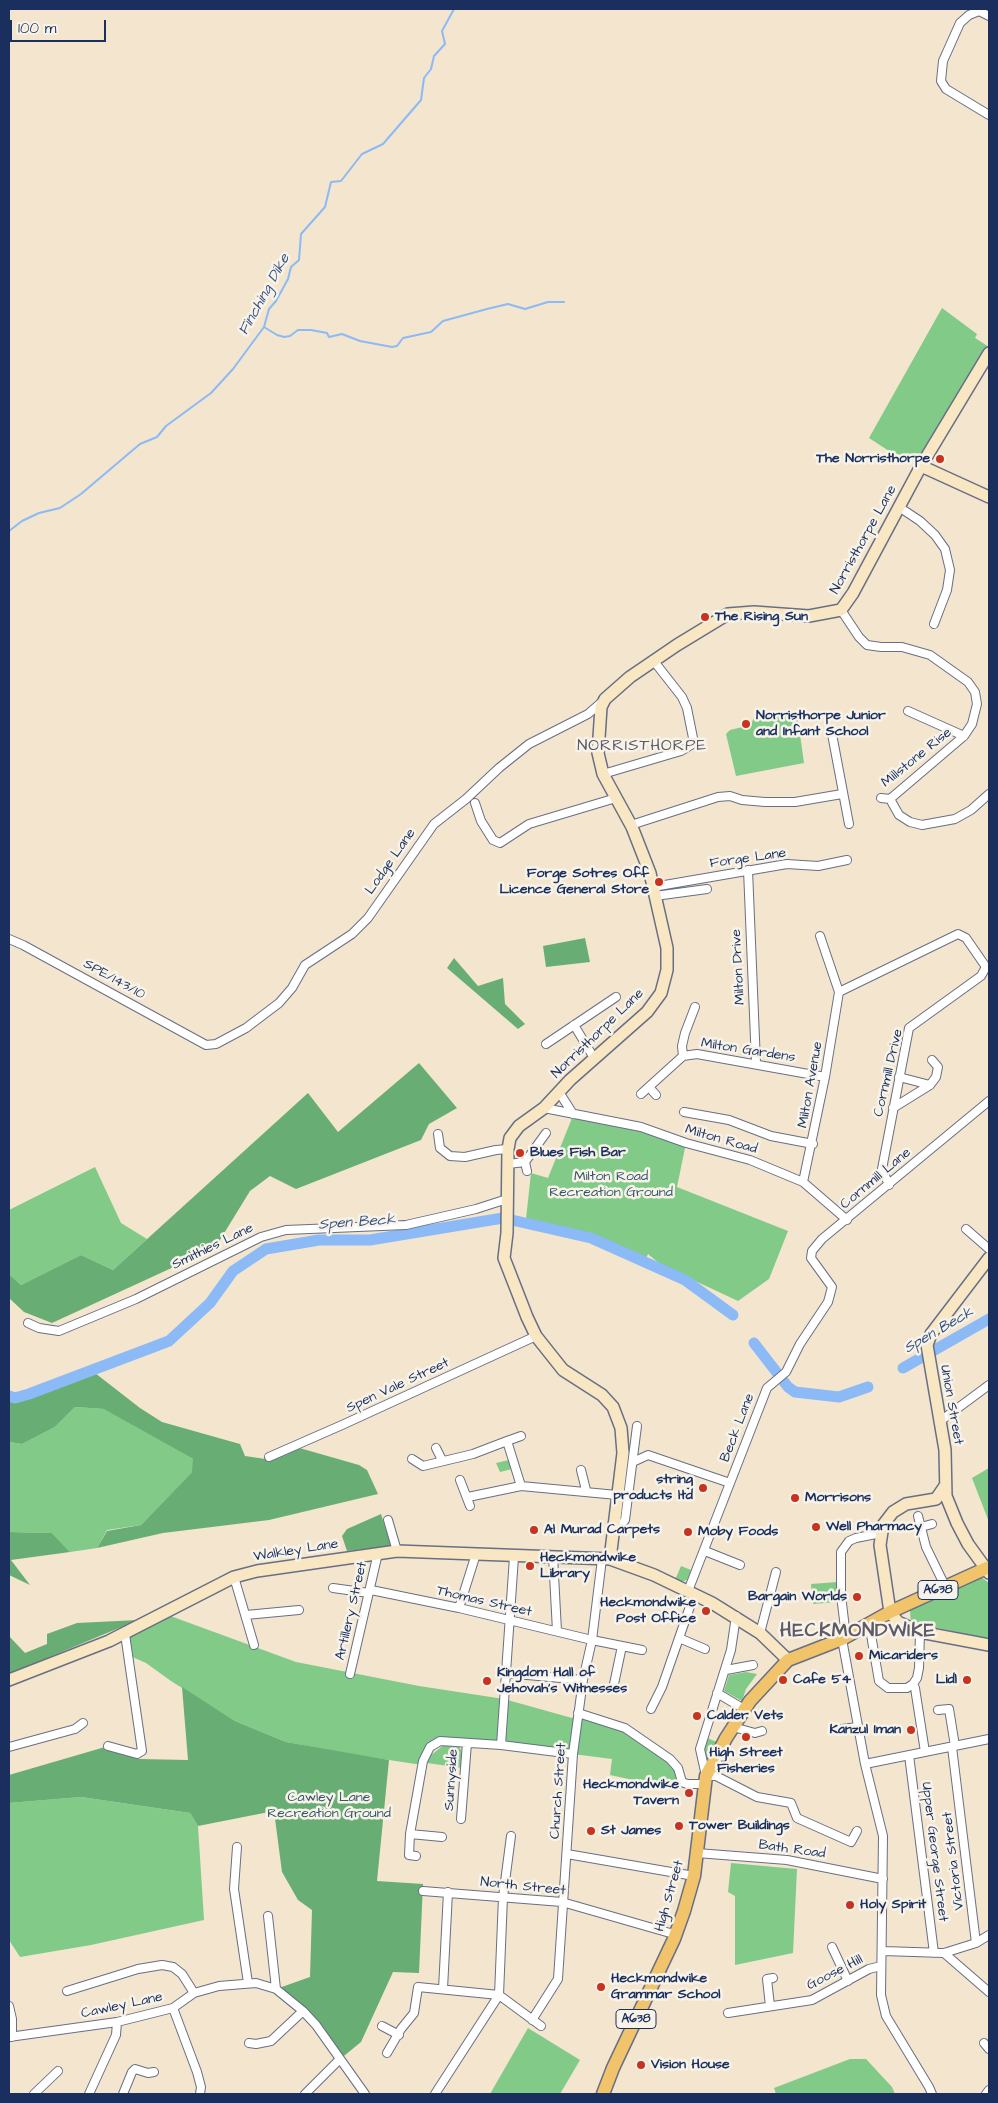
<!DOCTYPE html>
<html>
<head>
<meta charset="utf-8">
<style>
  body { margin:0 }
  #map { position:relative; width:998px; height:2103px; overflow:hidden; background:#f4e5ce; font-family:"Architects Daughter",sans-serif }
  canvas { display:block }
  .frame { position:absolute; inset:0; border:10px solid #1b2f5e; pointer-events:none }
  .scale { position:absolute; left:10px; top:20px; width:96px; height:22px; box-sizing:border-box; border:2px solid #1b2f5e; border-top:0; padding-left:6px; font-size:15px; line-height:18px; white-space:nowrap; color:#1b2f5e; -webkit-text-stroke:4px #f7f3e8; paint-order:stroke }
</style>
</head>
<body>
<div id="map">
<canvas width="998" height="2103"></canvas>
<div class="frame"></div>
<div class="scale">100 m</div>
</div>
<script>
const g = document.querySelector('canvas').getContext('2d');
g.lineJoin = 'round';
function fillPath(path, color) { g.fillStyle = color; g.fill(path, 'evenodd'); }
const poly = rows => new Path2D(rows.map(r => 'M' + r).join(''));
function stroke(path, color, width, dash) { g.strokeStyle = color; g.lineWidth = width; g.lineCap = dash ? 'butt' : 'round'; g.setLineDash(dash || []); g.stroke(path); }
function write(font, color, halo, rows, align = 'center') {
  g.font = font + ' "Architects Daughter",sans-serif'; g.lineWidth = 5; g.setLineDash([]); g.textBaseline = 'middle'; g.strokeStyle = halo; g.fillStyle = color; for (const [text, x, y, turn = 0] of rows) {
    g.save(); g.translate(x, y); g.rotate((+turn || 0) * Math.PI / 180); g.textAlign = isNaN(turn) ? turn : align; if (halo) g.strokeText(text, 0, 0); g.fillText(text, 0, 0); g.restore();
  }
}
fillPath(poly([
  [942,308,977,334,975,338,989,347,989,355,922,463,889,451,869,438],
  [760,713,797,713,804,763,736,776,726,734,730,730,751,725,754,717],
  [572,1118,619,1123,686,1143,677,1187,788,1231,769,1279,738,1301,661,1265,648,1254,644,1262,526,1219,531,1173,548,1178],
  [95,1167,121,1223,147,1239,113,1270,81,1255,21,1285,9,1274,9,1210],
  [75,1407,105,1409,193,1459,193,1471,141,1525,107,1530,97,1548,70,1552,52,1533,9,1532,9,1442,22,1444,55,1427],
  [509,1460,512,1469,500,1472,496,1463],
  [989,1468,989,1522,972,1478],
  [681,1566,691,1570,687,1580,680,1582,675,1580],
  [980,1576,989,1583,989,1639,938,1628,911,1625,910,1610,916,1606],
  [837,1582,838,1602,813,1604,811,1584],
  [165,1614,296,1662,419,1686,504,1699,572,1718,578,1713,625,1728,670,1759,682,1782,666,1787,610,1775,612,1759,573,1754,440,1741,430,1747,422,1765,356,1755,286,1742,235,1721,171,1681,146,1663,128,1655,125,1634],
  [746,1672,757,1674,746,1689,742,1701,724,1691,729,1675],
  [707,1738,717,1742,704,1761,703,1751],
  [446,1743,458,1745,461,1750,463,1768,427,1763,430,1756],
  [81,1797,190,1813,198,1826,204,1920,91,1945,20,1957,9,1940,9,1803],
  [731,1863,797,1869,793,1953,735,1965,735,1896,728,1892],
  [528,2028,580,2060,560,2094,490,2094],
  [850,2059,866,2059,892,2087,895,2094,776,2094,774,2088]
]), '#81ca87');
fillPath(poly([
  [585,938,590,962,546,967,543,946],
  [454,958,478,986,503,978,505,1004,525,1024,518,1029,447,968],
  [419,1063,457,1108,429,1124,421,1140,296,1189,270,1176,250,1191,215,1248,52,1323,24,1312,9,1298,9,1274,21,1285,81,1255,113,1270,308,1093,338,1132],
  [95,1373,140,1408,162,1422,240,1444,245,1456,272,1460,296,1447,359,1465,367,1470,378,1494,269,1520,163,1533,97,1548,107,1531,141,1525,192,1472,193,1459,104,1409,75,1407,55,1427,22,1444,9,1442,9,1400,24,1398],
  [381,1514,391,1546,347,1551,342,1536,347,1529],
  [9,1532,52,1533,70,1552,11,1560,30,1585,9,1575],
  [138,1620,9,1674,9,1636,25,1653,47,1644,47,1634,77,1623],
  [182,1687,235,1721,286,1742,389,1760,377,1881,423,1884,419,1973,393,1972,361,2042,339,2060,316,2025,276,1989,310,1977,312,1910,298,1900,282,1872,274,1811,198,1826,190,1813,81,1797,9,1803,9,1775,105,1747,140,1759,188,1760]
]), '#68ae74');
stroke(poly([
  [264,327,277,335,284,337,290,336,298,330,311,330,327,333,329,337,342,334,360,341,392,347,397,346,403,338,431,332,443,321,487,309,508,304,525,309,548,302,564,302],
  [9,531,22,521,39,513,60,508,81,494,140,444,157,437,166,426,211,393,233,369,264,327,269,309,276,301,288,279,291,267,299,260,301,234,325,207,331,182,341,181,362,154,383,144,421,100,424,78,431,69,434,56,445,44,442,31,454,9]
]), '#8bbaf6', 2);
stroke(poly([
  [754,1343,788,1387,795,1392,839,1397,868,1387],
  [903,1368,989,1319],
  [9,1396,15,1398,29,1394,169,1341,210,1303,233,1271,266,1249,319,1240,370,1240,503,1218,591,1238,685,1280,733,1315]
]), '#8bbaf6', 11);
const street = poly([
  [989,16,979,11,969,15,960,23,943,61,941,81,946,89,989,115],
  [899,507,920,521,935,535,945,549,950,570,947,590,934,624],
  [841,610,859,637,867,645,881,647,902,647,930,655,968,682,975,692,977,704,972,724,964,736,890,799,881,798],
  [908,711,964,736],
  [832,734,849,824],
  [603,774,681,751,694,743,687,708,682,697,653,660],
  [890,799,899,815,910,822,922,825,955,819,971,810,989,794],
  [475,803,481,821,493,840,500,843,529,824,616,798],
  [631,825,718,797,730,796,742,800,765,802,795,802,842,794],
  [748,870,756,1063],
  [653,887,787,864,818,866,847,860],
  [655,896,707,889],
  [9,939,23,945,206,1045,216,1044,246,1028,279,1003,292,988,305,965,352,934,368,918,434,824,466,799,499,768,529,744,588,714,603,701],
  [839,992,958,934,966,938,986,967,981,976,909,1028,882,1169,889,1185],
  [574,1025,594,1058],
  [546,1044,616,997],
  [683,1056,682,1046,685,1033,695,1007],
  [899,1077,930,1085],
  [649,1087,656,1095],
  [559,1092,573,1114],
  [641,1094,683,1056,697,1054,825,1077],
  [544,1108,641,1127,686,1143,750,1160,803,1182,847,1220],
  [893,1108,930,1085,936,1077,938,1067,932,1060],
  [684,1112,729,1120,771,1136,813,1144],
  [438,1134,440,1148,450,1156,465,1157,496,1150,508,1149],
  [525,1162,527,1171],
  [508,1164,525,1162,546,1133],
  [803,1182,825,1077,839,992,820,936],
  [966,1229,989,1249],
  [28,1323,39,1328,59,1331,136,1299,261,1237,286,1230,406,1225,476,1209,507,1199],
  [939,1422,989,1385],
  [507,1441,521,1436],
  [436,1448,442,1460],
  [269,1457,342,1425,536,1336],
  [412,1459,423,1466,473,1454,507,1441,521,1486],
  [633,1462,648,1455,730,1483],
  [581,1470,586,1490],
  [460,1480,470,1506],
  [468,1497,521,1486,617,1495],
  [918,1516,926,1547,945,1586],
  [388,1520,397,1551],
  [614,1527,620,1526,625,1520,637,1426],
  [921,1527,932,1524],
  [705,1551,740,1565],
  [553,1556,557,1631],
  [234,1577,254,1645],
  [333,1588,369,1593],
  [371,1590,459,1608,592,1640,642,1650],
  [688,1591,767,1388,786,1372,800,1344,828,1302,832,1287,811,1258,812,1251,822,1239,989,1101],
  [459,1608,476,1554],
  [246,1615,299,1610],
  [736,1616,731,1650,700,1749,706,1776,716,1776,757,1797,791,1803,797,1818,851,1842,857,1831],
  [869,1623,879,1681,888,1688,907,1688,913,1684,917,1678,919,1668,920,1632],
  [760,1633,776,1572],
  [846,1637,841,1595,841,1552,849,1541,856,1538,881,1533],
  [679,1638,705,1649],
  [842,1639,865,1764,883,1836,881,1995,886,2016,929,2087,932,2094],
  [726,1670,753,1665],
  [505,1673,583,1680],
  [350,1674,378,1553],
  [614,1684,622,1646],
  [915,1688,925,1752],
  [717,1693,744,1709],
  [651,1709,662,1687,694,1595],
  [938,1710,949,1709,955,1746],
  [578,1713,625,1728,670,1759,678,1768,682,1782,687,1784,704,1784],
  [733,1727,755,1733,762,1731],
  [835,1730,857,1727],
  [501,1745,514,1557],
  [108,1746,137,1754,142,1751,125,1634],
  [9,1747,75,1729,83,1723],
  [952,1747,976,1943],
  [909,1755,934,1953],
  [865,1764,989,1739],
  [461,1819,467,1743],
  [410,1834,442,1837],
  [237,1847,234,1889,248,1983],
  [697,1853,787,1860,883,1879],
  [567,1854,694,1876],
  [416,1856,409,1855,410,1834,423,1761,430,1747,440,1741,501,1745,573,1754],
  [423,1891,562,1902,670,1933,676,1932],
  [268,1916,276,1989],
  [832,1947,848,1981],
  [883,1951,944,1953,976,1943,989,1935],
  [944,1953,989,1992],
  [443,1989,448,1892],
  [67,1991,138,1969,162,1965,173,1967,182,1974,194,1993],
  [9,2006,12,2019,12,2037],
  [770,2006,767,1979,773,1978],
  [173,2008,197,2072,201,2087,200,2094],
  [728,2013,812,2000,869,1969,881,1966],
  [532,2020,558,1979,573,1754,583,1680,592,1640,602,1559],
  [382,2026,399,2035],
  [9,2037,117,2022,173,2008,194,1993,219,1986,256,1983,276,1989,303,2011,316,2025,365,2094],
  [249,2043,256,2044,271,2041,303,2011],
  [984,2043,989,2049],
  [387,2053,401,2029,414,2013,418,1987,499,1995,541,2026],
  [34,2094,58,2071],
  [89,2094,116,2035,117,2022],
  [123,2094,132,2072,135,2069,148,2073,154,2072],
  [305,2094,339,2060],
  [435,2094,499,1995,503,1897,511,1836],
  [986,2094,989,2090]
]);
const secondary = poly([
  [921,466,989,497],
  [989,1258,931,1334,927,1345,945,1450,946,1496,957,1523,968,1544,989,1573],
  [945,1486,936,1499,906,1504,893,1512,883,1525,880,1545,890,1612,898,1622,920,1632,989,1645],
  [610,1559,623,1453,621,1428,613,1407,602,1395,563,1370,536,1336,527,1317,504,1258,507,1233,508,1149,510,1138,519,1126,544,1108,570,1080,647,1012,661,993,667,970,667,948,650,873,632,827,603,774,598,753,601,707,605,699,630,677,677,645,728,614,754,612,809,616,841,610,853,593,921,466,989,353],
  [9,1680,109,1641,234,1577,257,1571,397,1551,610,1559,654,1575,712,1603,760,1633,788,1660]
]);
const primary = poly([
  [603,2094,613,2068,674,1939,684,1911,694,1876,706,1776,726,1738,750,1701,788,1660,842,1639,890,1612,989,1567]
]);
stroke(street, '#676f85', 10);
stroke(secondary, '#676f85', 14);
stroke(primary, '#676f85', 15);
stroke(street, '#fff', 8);
stroke(secondary, '#f9e7c3', 11);
stroke(primary, '#f1c36a', 12);
for (const [x, y, r, color] of [
  [940,459,5,"#c8321e"],
  [705,617,5,"#c8321e"],
  [746,724,5,"#c8321e"],
  [659,882,5,"#c8321e"],
  [520,1153,5,"#c8321e"],
  [703,1488,5,"#c8321e"],
  [795,1498,5,"#c8321e"],
  [816,1527,5,"#c8321e"],
  [534,1530,5,"#c8321e"],
  [688,1532,5,"#c8321e"],
  [530,1566,5,"#c8321e"],
  [857,1597,5,"#c8321e"],
  [706,1611,5,"#c8321e"],
  [859,1656,5,"#c8321e"],
  [783,1680,5,"#c8321e"],
  [967,1680,5,"#c8321e"],
  [487,1681,5,"#c8321e"],
  [697,1716,5,"#c8321e"],
  [911,1730,5,"#c8321e"],
  [746,1737,5,"#c8321e"],
  [689,1793,5,"#c8321e"],
  [679,1826,5,"#c8321e"],
  [591,1831,5,"#c8321e"],
  [850,1905,5,"#c8321e"],
  [601,1987,5,"#c8321e"],
  [641,2065,5,"#c8321e"]
]) { const dot = new Path2D(); dot.arc(x, y, r, 0, 2 * Math.PI); g.fillStyle = color; g.fill(dot); stroke(dot, '#f7f3e8', 2); }
for (const [x, y, w] of [
  [938,1590,40],
  [636,2019,40]
]) { const box = new Path2D(); box.roundRect(x - w / 2, y - 9.5, w, 19, 4); g.fillStyle = '#f7f3e8'; g.fill(box); stroke(box, '#1b2f5e', 1); }
write('bold 12px', '#1b2f5e', null, [
  ["A638",938,1590],
  ["A638",636,2019]
]);
write('bold 14px', '#1b2f5e', '#f7f3e8', [
  ["The Norristhorpe",930,459,"right"],
  ["The Rising Sun",715,617],
  ["Norristhorpe Junior",756,716],
  ["and Infant School",756,732],
  ["Forge Sotres Off",649,874,"right"],
  ["Licence General Store",649,890,"right"],
  ["Blues Fish Bar",530,1153],
  ["string",693,1480,"right"],
  ["products ltd",693,1496,"right"],
  ["Morrisons",805,1498],
  ["Well Pharmacy",826,1527],
  ["Al Murad Carpets",544,1530],
  ["Moby Foods",698,1532],
  ["Heckmondwike",540,1558],
  ["Library",540,1574],
  ["Bargain Worlds",847,1597,"right"],
  ["Heckmondwike",696,1603,"right"],
  ["Post Office",696,1619,"right"],
  ["Micariders",869,1656],
  ["Kingdom Hall of",497,1673],
  ["Jehovah's Witnesses",497,1689],
  ["Cafe 54",793,1680],
  ["Lidl",957,1680,"right"],
  ["Calder Vets",707,1716],
  ["Kanzul Iman",901,1730,"right"],
  ["High Street",746,1753,"center"],
  ["Fisheries",746,1769,"center"],
  ["Heckmondwike",679,1785,"right"],
  ["Tavern",679,1801,"right"],
  ["Tower Buildings",689,1826],
  ["St James",601,1831],
  ["Holy Spirit",860,1905],
  ["Heckmondwike",611,1979],
  ["Grammar School",611,1995],
  ["Vision House",651,2065]
], 'left');
write('14px', '#1b2f5e', '#f7f3e8', [
  ["Norristhorpe Lane",864,540,-61],
  ["Millstone Rise",917,758,-39],
  ["Forge Lane",748,859,-8],
  ["Lodge Lane",391,862,-55],
  ["Milton Drive",739,967,-93],
  ["SPE/143/10",114,980,29],
  ["Norristhorpe Lane",598,1034,-44],
  ["Milton Gardens",748,1051,9],
  ["Cornmill Drive",889,1073,-77],
  ["Milton Avenue",811,1085,-80],
  ["Milton Road",721,1140,16],
  ["Cornmill Lane",876,1179,-40],
  ["Smithies Lane",213,1247,-26],
  ["Spen Vale Street",398,1386,-25],
  ["Union Street",951,1405,80],
  ["Beck Lane",738,1428,-69],
  ["Walkley Lane",296,1551,-9],
  ["Thomas Street",484,1602,13],
  ["Artillery Street",352,1611,-77],
  ["Sunnyside",452,1780,-86],
  ["Church Street",559,1791,-86],
  ["Bath Road",792,1850,8],
  ["Upper George Street",934,1852,83],
  ["Victoria Street",954,1861,-97],
  ["North Street",523,1887,6],
  ["High Street",670,1896,-74],
  ["Goose Hill",835,1973,-27],
  ["Cawley Lane",122,2006,-12]
]);
write('14px', '#345668', '#f7f3e8', [
  ["Milton Road",611,1177],
  ["Recreation Ground",611,1193],
  ["Cawley Lane",329,1798],
  ["Recreation Ground",329,1814]
]);
write('italic 15px', '#375284', '#f7f3e8', [
  ["Finching Dike",265,295,-61],
  ["Spen Beck",357,1223,-4],
  ["Spen Beck",939,1331,-30]
]);
g.letterSpacing = '1px';
write('16px', '#5e5a68', '#f7f3e8', [
  ["NORRISTHORPE",642,747]
]);
g.letterSpacing = '0px';
g.letterSpacing = '1px';
write('bold 19px', '#5e5a68', '#f7f3e8', [
  ["HECKMONDWIKE",858,1632]
]);
g.letterSpacing = '0px';
</script>
</body>
</html>
